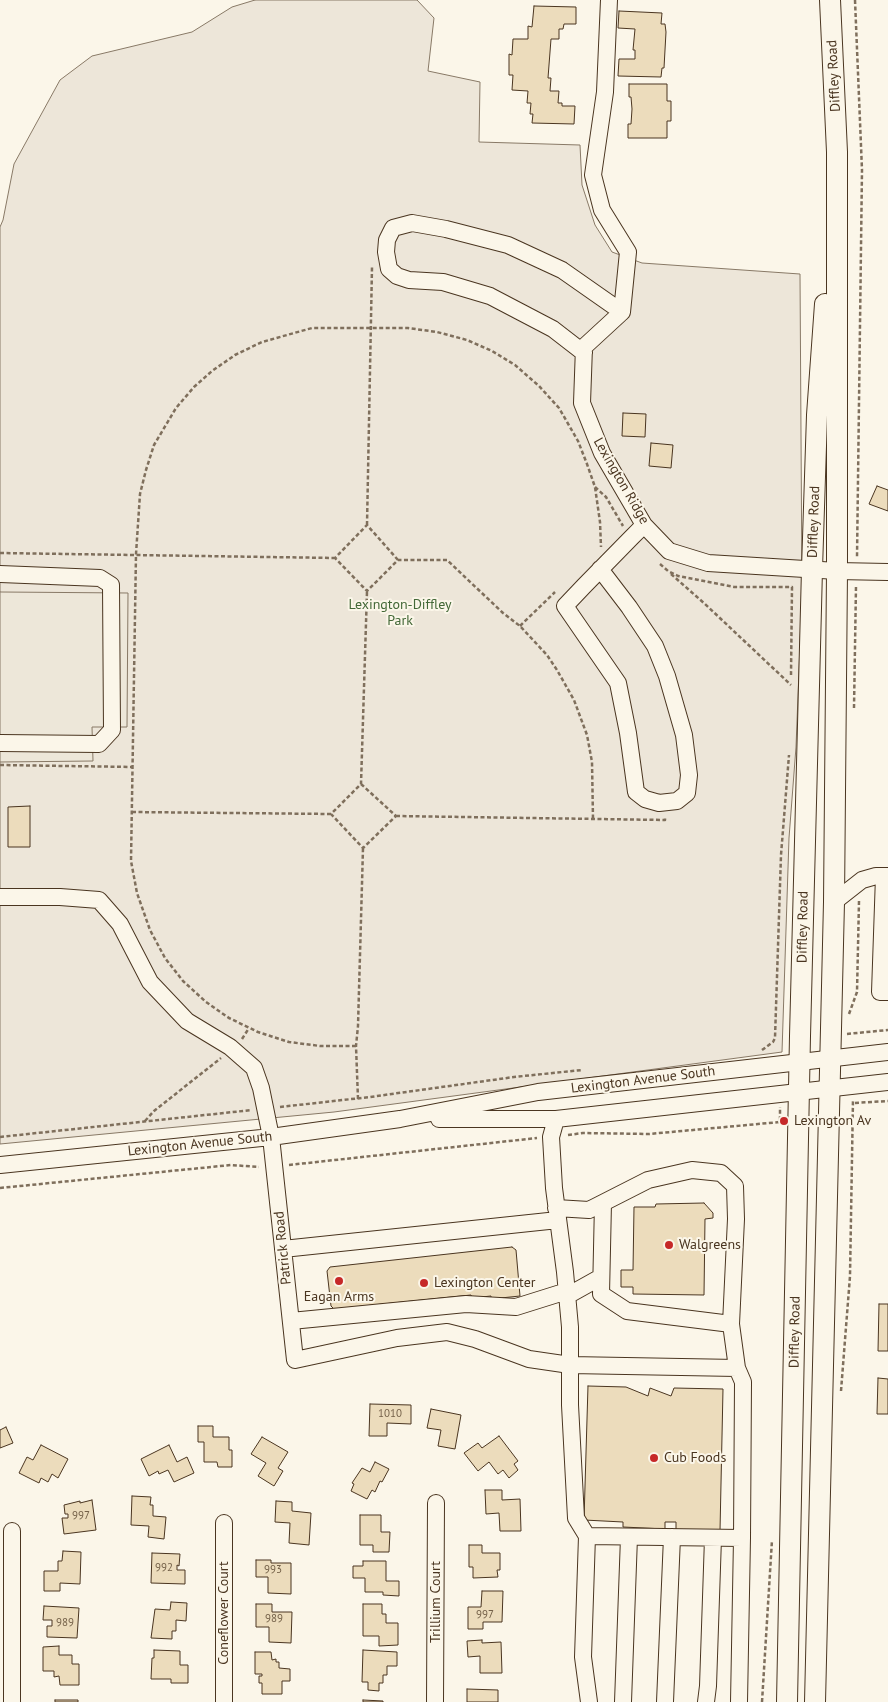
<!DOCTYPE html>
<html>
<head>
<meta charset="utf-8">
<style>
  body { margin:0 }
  canvas { display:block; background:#fbf6e9 }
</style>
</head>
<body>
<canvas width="888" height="1702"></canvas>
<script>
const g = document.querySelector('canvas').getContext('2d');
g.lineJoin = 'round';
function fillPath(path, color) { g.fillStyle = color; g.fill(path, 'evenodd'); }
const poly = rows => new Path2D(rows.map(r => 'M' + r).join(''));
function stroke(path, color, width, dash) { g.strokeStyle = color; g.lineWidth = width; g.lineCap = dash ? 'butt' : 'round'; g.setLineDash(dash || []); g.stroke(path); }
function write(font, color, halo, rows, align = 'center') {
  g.font = font + ' "PT Sans",sans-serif'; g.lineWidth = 4; g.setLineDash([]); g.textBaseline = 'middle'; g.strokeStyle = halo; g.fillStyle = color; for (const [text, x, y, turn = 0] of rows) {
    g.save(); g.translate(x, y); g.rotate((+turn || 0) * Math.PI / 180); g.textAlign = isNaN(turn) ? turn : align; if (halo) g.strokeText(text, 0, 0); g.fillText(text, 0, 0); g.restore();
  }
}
const green = poly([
  [255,0,417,0,434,18,428,71,480,82,479,142,580,145,582,185,595,225,612,252,642,263,800,274,802,593,796,747,789,838,782,1052,334,1112,0,1144,0,227,3,220,14,164,60,80,92,56,192,32,232,7,255,0]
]);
fillPath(green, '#ede6d9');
stroke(green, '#887966', 1);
const parking = poly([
  [0,592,128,593,127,727,92,727,93,761,0,762,0,592]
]);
fillPath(parking, '#ede7d9');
stroke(parking, '#887966', 1);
const building = poly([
  [534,6,576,7,576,24,564,24,563,29,559,29,559,39,551,39,548,78,551,78,550,91,559,91,558,103,562,103,562,106,575,106,574,124,532,123,533,114,530,114,531,103,527,103,528,91,512,90,513,75,509,75,509,54,512,55,513,39,528,39,528,26,532,27,534,6],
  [619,11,662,13,661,24,665,24,666,32,664,68,662,68,661,77,618,76,619,59,635,59,635,50,633,50,635,29,618,28,619,11],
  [629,84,667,84,667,101,671,101,671,121,667,121,667,138,628,138,628,124,631,124,632,109,631,97,629,97,629,84],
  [623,413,646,414,645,437,622,436,623,413],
  [651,443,673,445,671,468,649,466,651,443],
  [877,486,888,490,888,511,869,504,877,486],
  [30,806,30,847,8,847,8,807,30,806],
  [704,1203,713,1213,713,1218,705,1219,704,1295,633,1294,633,1287,621,1287,621,1270,633,1270,634,1207,655,1207,656,1204,704,1203],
  [512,1247,516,1250,520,1296,491,1299,491,1296,472,1298,471,1295,334,1309,331,1306,327,1271,330,1267,512,1247],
  [879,1304,888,1304,888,1351,878,1351,879,1304],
  [878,1378,888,1379,888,1414,877,1414,878,1378],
  [588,1386,626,1387,648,1396,650,1388,671,1396,674,1388,723,1389,720,1531,676,1531,676,1522,665,1522,665,1529,623,1527,623,1522,584,1520,588,1386],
  [370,1404,411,1405,411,1424,387,1423,387,1436,369,1436,370,1404],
  [431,1409,461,1415,455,1449,438,1446,441,1430,427,1428,431,1409],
  [198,1426,213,1426,213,1437,229,1437,229,1450,232,1450,232,1467,218,1467,217,1462,204,1462,204,1442,198,1442,198,1426],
  [6,1427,13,1443,0,1448,0,1430,6,1427],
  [499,1436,518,1461,514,1464,518,1470,509,1478,503,1470,498,1474,489,1462,478,1471,464,1453,478,1443,482,1448,499,1436],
  [262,1437,288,1452,278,1468,283,1471,274,1486,258,1476,266,1463,251,1454,262,1437],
  [41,1445,68,1459,58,1478,52,1474,48,1482,41,1478,39,1483,19,1473,27,1457,33,1460,41,1445],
  [169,1445,177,1462,187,1457,194,1473,174,1482,168,1470,159,1474,158,1471,149,1476,141,1459,169,1445],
  [375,1462,389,1469,382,1482,380,1481,375,1492,372,1490,367,1499,351,1491,354,1484,352,1483,362,1468,370,1472,375,1462],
  [485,1490,502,1490,502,1500,520,1499,521,1531,500,1531,499,1513,486,1514,485,1490],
  [132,1496,151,1497,150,1505,153,1505,153,1516,166,1517,164,1539,148,1537,149,1526,131,1525,132,1496],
  [92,1500,96,1530,64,1534,62,1518,68,1518,68,1514,65,1514,64,1505,80,1501,80,1503,92,1500],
  [276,1501,292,1502,292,1511,311,1513,309,1545,289,1543,290,1523,275,1522,276,1501],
  [360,1515,381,1515,381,1532,390,1532,389,1552,373,1552,373,1545,360,1545,360,1515],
  [469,1545,482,1545,482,1553,500,1553,500,1570,497,1570,498,1577,473,1578,473,1567,469,1567,469,1545],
  [63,1551,81,1552,80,1584,60,1583,60,1591,44,1591,44,1571,58,1571,58,1561,62,1561,63,1551],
  [152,1553,180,1554,179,1566,177,1565,177,1570,185,1570,185,1584,151,1583,152,1553],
  [256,1560,271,1560,271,1563,291,1563,291,1594,268,1593,268,1577,256,1577,256,1560],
  [363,1561,386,1561,386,1581,399,1581,399,1596,383,1595,383,1592,365,1592,365,1578,353,1578,353,1566,363,1566,363,1561],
  [482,1591,503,1591,502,1622,483,1622,483,1629,468,1629,468,1607,481,1607,482,1591],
  [171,1602,187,1603,186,1621,176,1620,176,1631,172,1631,172,1639,151,1638,155,1609,170,1610,171,1602],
  [256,1604,272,1604,272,1612,292,1612,291,1643,269,1642,269,1627,256,1627,256,1604],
  [363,1604,382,1604,382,1614,386,1614,386,1623,398,1623,398,1645,379,1646,379,1636,363,1636,363,1604],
  [44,1606,79,1608,77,1638,47,1637,47,1626,52,1626,52,1620,43,1620,44,1606],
  [482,1640,482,1643,501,1642,502,1673,480,1673,480,1656,468,1657,467,1641,482,1640],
  [59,1646,59,1655,72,1655,72,1664,79,1664,79,1685,60,1685,59,1676,54,1677,54,1671,43,1671,43,1647,59,1646],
  [154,1650,180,1651,180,1665,188,1665,188,1683,171,1683,171,1679,151,1679,152,1658,154,1658,154,1650],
  [363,1650,397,1652,397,1666,387,1666,387,1675,383,1675,383,1683,379,1683,379,1691,368,1690,368,1682,362,1682,363,1650],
  [255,1652,271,1652,272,1660,276,1659,276,1662,279,1662,279,1668,290,1669,290,1681,282,1681,282,1694,262,1694,262,1683,259,1683,259,1676,262,1676,262,1674,255,1674,255,1652],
  [467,1689,498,1690,498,1702,467,1702,467,1689],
  [55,1700,78,1700,78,1702,55,1702,55,1700],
  [363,1700,383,1701,383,1702,363,1702,363,1700]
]);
fillPath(building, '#ecdcbc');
stroke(building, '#4a3520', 1);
const minor = poly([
  [609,0,605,92,593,175,602,210,628,252,622,312],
  [622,312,584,347,582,403,602,453,644,525,669,551,708,563,837,571,888,572],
  [584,353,553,329,490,296,443,282,409,280,397,276,389,269,386,252,387,240,393,228,412,223,446,229,508,245,562,270,622,312],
  [600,569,629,607,655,646,667,676,684,735,689,775,687,793,677,801,659,803,645,799,636,792,628,733,618,683,565,606,584,586,632,537,644,525],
  [0,574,100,578,111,585,112,730,99,744,0,743],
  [884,876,880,992,888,992],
  [0,897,60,897,99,900,120,924,150,982,187,1021,230,1047,254,1068,261,1088,271,1137,295,1360,397,1338,447,1332,475,1339,529,1359,570,1365,737,1368,743,1382,742,1538,739,1702],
  [834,902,862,880,876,876,888,876],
  [439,1119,556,1119,888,1082],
  [556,1119,551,1137,554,1188,565,1272,570,1327,570,1405,576,1518,587,1536,742,1538],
  [0,1165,271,1137,400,1119,538,1092,888,1052],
  [603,1203,601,1294,627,1311,731,1324],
  [556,1208,589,1210,648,1180,692,1170,721,1173,735,1186,736,1219,731,1324,737,1368],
  [283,1249,558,1220],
  [567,1296,601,1277],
  [291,1321,466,1304,516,1307,567,1291],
  [587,1536,583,1657,589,1702],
  [12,1702,12,1531],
  [224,1702,224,1523],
  [435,1702,436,1503],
  [623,1702,629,1537],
  [665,1702,672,1537],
  [706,1702,708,1686,713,1538]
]);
const major = poly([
  [787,1702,800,1036,812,569,817,415,825,304],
  [815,1702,834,902,837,571,837,152,830,0]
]);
stroke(minor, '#4a3520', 18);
stroke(major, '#4a3520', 22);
stroke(poly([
  [855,0,862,170,857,558],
  [595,487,606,497,623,526],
  [367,525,372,267],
  [0,553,335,558],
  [398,560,367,525,335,558,367,591,398,560,447,560,503,613,520,626,547,655,557,670,574,700,587,735,592,762,593,819],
  [660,564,668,571,678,576,734,587,792,587,791,675],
  [671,574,705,604,791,685],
  [520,626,555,592],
  [854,708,856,586],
  [0,765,133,767],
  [361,784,396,816,363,848,331,814,361,784,367,591],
  [132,812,331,814],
  [396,816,665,820,665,816],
  [849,1014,857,992,859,901],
  [847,1034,888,1030],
  [242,1039,249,1028],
  [356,1046,320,1046,289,1042,258,1032,229,1018,206,1002,183,981,165,958,150,930,137,893,131,861,136,554,140,494,146,470,154,445,176,408,194,387,212,371,235,355,262,342,312,328,408,328,437,332,467,340,492,351,515,365,539,386,559,408,578,441,587,464,595,487,600,522,601,547],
  [762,1050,773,1042,775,1038,781,855,789,755],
  [358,1099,356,1046,358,1026,363,848],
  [855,1103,888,1101],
  [280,1107,370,1097,514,1077,582,1070],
  [145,1121,154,1111,221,1058],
  [568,1135,583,1133,649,1134,780,1122,780,1107],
  [0,1137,252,1110],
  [289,1165,537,1138],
  [0,1188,231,1165,259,1167],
  [841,1391,850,1276,853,1099],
  [762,1702,772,1540]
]), '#7f6f5c', 2.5, [4, 2.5]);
stroke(minor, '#fbf6e9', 16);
stroke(major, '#fbf6e9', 20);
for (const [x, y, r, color] of [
  [784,1121,5,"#c62828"],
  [669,1245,5,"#c62828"],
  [339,1281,5,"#c62828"],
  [424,1283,5,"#c62828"],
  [654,1458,5,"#c62828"]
]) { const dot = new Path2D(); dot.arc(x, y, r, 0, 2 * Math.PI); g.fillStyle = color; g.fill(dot); stroke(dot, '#fbf6e9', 2); }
write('11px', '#725f47', null, [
  ["1010",390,1414],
  ["997",81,1516],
  ["992",164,1568],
  ["993",273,1570],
  ["997",485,1615],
  ["989",274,1619],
  ["989",65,1623]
]);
write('14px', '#4a3520', '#fbf6e9', [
  ["Diffley Road",834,76,-93],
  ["Lexington Ridge",621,481,60],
  ["Diffley Road",814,522,-88],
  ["Diffley Road",803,927,-89],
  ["Lexington Avenue South",643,1080,-7],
  ["Lexington Avenue South",200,1144,-6],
  ["Patrick Road",283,1248,-96],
  ["Diffley Road",795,1332,-89],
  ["Trillium Court",436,1602,-90],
  ["Coneflower Court",224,1613,-90]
]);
write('14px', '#436837', '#fbf6e9', [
  ["Lexington-Diffley",400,605],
  ["Park",400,621]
]);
write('14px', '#4a3520', '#fbf6e9', [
  ["Lexington Av",794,1121],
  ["Walgreens",679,1245],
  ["Lexington Center",434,1283],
  ["Eagan Arms",339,1297,"center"],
  ["Cub Foods",664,1458]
], 'left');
</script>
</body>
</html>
